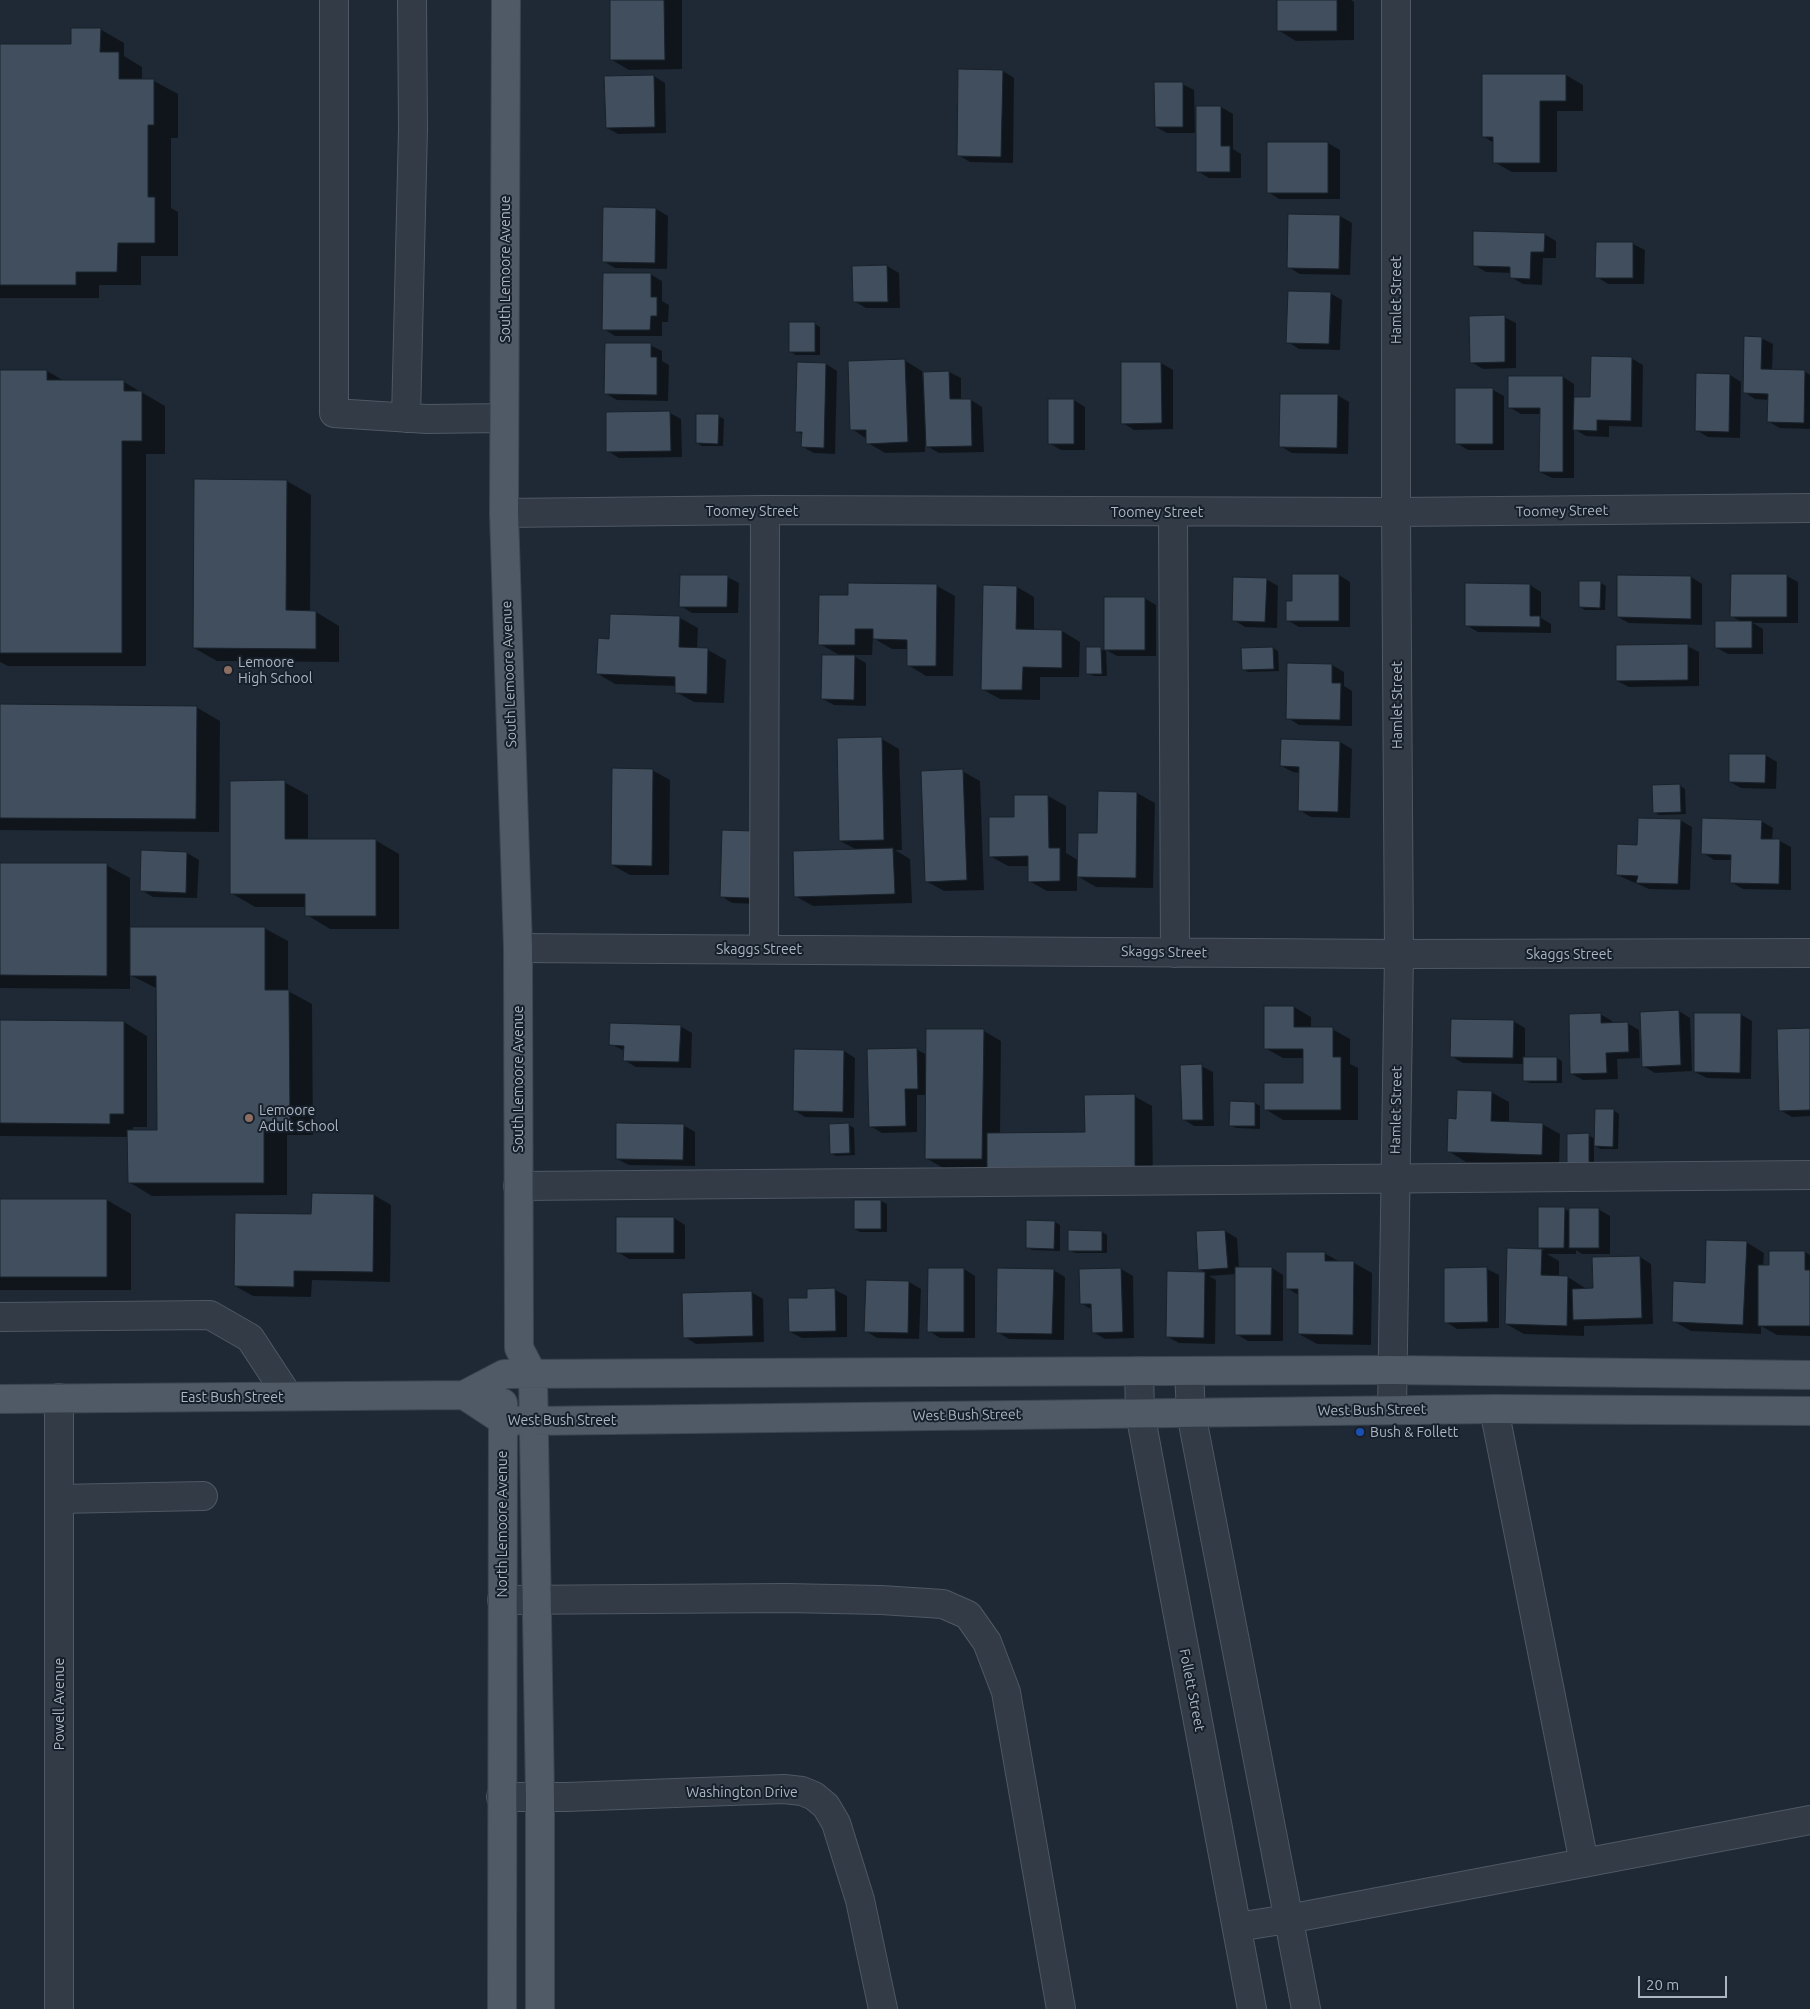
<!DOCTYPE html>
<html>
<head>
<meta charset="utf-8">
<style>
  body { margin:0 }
  #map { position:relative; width:1810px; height:2009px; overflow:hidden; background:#1e2935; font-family:Ubuntu,sans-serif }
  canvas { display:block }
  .scale { position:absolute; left:1638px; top:1976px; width:89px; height:22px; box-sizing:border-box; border:2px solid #abb5c3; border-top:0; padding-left:6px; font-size:15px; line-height:18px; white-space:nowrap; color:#abb5c3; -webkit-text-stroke:4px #17202a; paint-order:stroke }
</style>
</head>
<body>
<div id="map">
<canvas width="1810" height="2009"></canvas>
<div class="scale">20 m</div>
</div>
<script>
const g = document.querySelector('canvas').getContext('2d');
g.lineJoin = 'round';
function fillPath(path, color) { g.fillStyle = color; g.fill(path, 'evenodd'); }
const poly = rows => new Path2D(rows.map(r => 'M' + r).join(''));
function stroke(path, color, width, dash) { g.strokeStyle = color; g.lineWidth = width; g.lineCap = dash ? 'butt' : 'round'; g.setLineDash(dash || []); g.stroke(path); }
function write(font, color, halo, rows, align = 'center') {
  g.font = font + ' Ubuntu,sans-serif'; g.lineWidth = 4; g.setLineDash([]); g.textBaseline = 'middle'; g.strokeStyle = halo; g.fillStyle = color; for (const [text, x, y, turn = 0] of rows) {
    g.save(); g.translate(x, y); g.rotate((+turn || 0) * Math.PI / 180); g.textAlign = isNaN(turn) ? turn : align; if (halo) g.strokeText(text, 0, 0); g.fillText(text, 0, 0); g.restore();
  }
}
fillPath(poly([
  [611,0,682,0,682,69,629,70,612,60],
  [1278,0,1351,0,1354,2,1354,40,1296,41,1278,30],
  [100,29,124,43,124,56,142,67,142,81,154,81,178,94,178,138,171,138,171,208,178,212,178,256,141,256,141,285,99,285,99,298,0,298,0,45,73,45],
  [1003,71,1014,78,1013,163,970,162,958,155],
  [1566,75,1583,85,1583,111,1557,111,1557,172,1512,172,1494,162,1494,143,1483,136],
  [654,76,665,83,666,133,618,134,607,128],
  [1182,84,1194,90,1195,133,1167,133,1156,127],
  [1197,107,1221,107,1233,114,1233,149,1241,154,1241,178,1209,178,1197,171],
  [1328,143,1340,150,1340,199,1279,199,1268,192],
  [656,209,668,216,667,269,615,268,603,261],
  [1340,216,1352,223,1350,275,1300,274,1288,267],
  [1544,234,1556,241,1556,258,1543,258,1542,285,1523,284,1511,277,1511,273,1486,272,1474,265],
  [1633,244,1645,250,1644,284,1608,284,1597,277],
  [887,266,899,273,900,308,866,308,854,301,854,267],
  [650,274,662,281,662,301,669,305,668,322,662,322,662,336,615,336,604,329],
  [1330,293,1342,300,1340,350,1299,349,1288,342],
  [1504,317,1516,323,1516,368,1483,369,1471,362],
  [815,324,820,327,820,355,796,355,791,352],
  [1761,338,1773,344,1772,371,1804,371,1810,375,1810,429,1780,428,1769,422,1769,400,1755,399,1744,392],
  [650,345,662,351,662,361,669,365,668,401,617,400,605,393],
  [1631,358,1643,365,1642,427,1609,426,1609,437,1586,436,1574,429,1574,478,1552,478,1540,472,1541,414,1521,414,1509,407,1563,377,1574,384,1574,398,1591,398],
  [904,360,922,371,923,386,949,372,961,378,961,400,971,400,982,407,984,452,939,453,925,445,925,452,885,453,868,443,867,439,852,429],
  [1161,363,1173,370,1173,429,1134,430,1123,423],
  [826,364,837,371,835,454,814,453,803,447,803,435,797,431],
  [0,371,47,371,66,382,124,382,165,406,165,454,146,454,146,666,8,666,0,662],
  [1730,375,1741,382,1740,438,1708,437,1696,430],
  [1493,390,1504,396,1504,450,1468,450,1456,443],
  [1337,395,1349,402,1348,454,1292,453,1280,446],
  [1074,400,1085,407,1085,450,1061,450,1049,443],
  [670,413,681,419,682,457,619,458,608,451],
  [718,416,724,419,723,446,702,446,697,443],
  [195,480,287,481,311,495,310,612,316,612,339,626,339,662,217,661,194,648],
  [1339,575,1350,582,1350,627,1299,627,1287,620,1293,603],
  [1787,576,1798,582,1798,623,1753,623,1763,629,1763,654,1728,654,1717,648,1742,622,1731,616],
  [727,577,739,583,738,613,692,613,681,606],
  [1691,577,1702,584,1702,625,1629,623,1618,617],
  [1266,579,1278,586,1277,628,1245,627,1234,620],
  [1601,583,1606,586,1605,610,1585,610,1580,607],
  [1530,585,1541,592,1541,618,1551,624,1551,633,1478,632,1466,625],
  [937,586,955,596,953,676,926,676,908,665,908,649,892,649,873,638,872,655,852,655,866,663,866,706,834,705,823,699,841,656,820,644,849,596],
  [1017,587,1034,597,1034,631,1062,631,1080,642,1079,677,1040,677,1040,700,1000,699,982,689],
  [1105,598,1144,598,1156,605,1156,656,1117,656,1106,650,1107,676,1093,676,1088,673,1100,649,1105,651],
  [680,618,698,628,697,649,708,650,726,660,724,703,694,702,676,692,676,686,615,684,598,674,610,640],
  [1687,646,1699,652,1699,686,1629,687,1617,681],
  [1273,648,1278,651,1279,671,1248,672,1243,669],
  [1332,665,1344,672,1344,686,1352,691,1352,726,1299,725,1288,718],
  [0,706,196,707,220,721,219,832,0,830],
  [882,739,899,749,902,850,895,850,910,859,912,903,813,906,795,896,857,850,840,841],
  [1340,742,1352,749,1350,818,1311,817,1299,810,1300,773,1293,772,1281,766],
  [1765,755,1777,762,1776,789,1741,788,1730,782],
  [652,770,670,780,669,875,630,875,612,865],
  [962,771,980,781,984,890,944,891,926,881],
  [284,782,308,795,308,840,375,840,399,854,399,929,330,929,307,915,307,907,255,907,231,893],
  [1679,785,1685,789,1686,814,1659,815,1654,812],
  [1099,792,1137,793,1155,803,1153,888,1096,887,1077,876,1077,891,1047,891,1029,881,1029,866,1008,866,990,856,1015,818,1015,796,1048,796,1066,806,1066,853,1078,860,1098,835],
  [1680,820,1692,827,1690,890,1649,889,1617,875],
  [1761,821,1773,828,1772,841,1780,841,1791,847,1791,890,1743,889,1731,882,1732,860,1714,860,1703,853],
  [723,831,761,904,732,903,721,896],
  [142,851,187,853,199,860,197,898,153,897,141,890],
  [0,865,106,865,130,878,130,928,264,928,288,941,288,991,312,1004,313,1135,287,1135,287,1195,152,1196,129,1182,129,1137,0,1136,0,1021,124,1022,147,1036,147,1127,133,1127,133,1131,158,1131,158,989,130,975,130,989,0,988],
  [1294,1007,1311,1017,1311,1029,1332,1029,1350,1039,1350,1064,1358,1068,1358,1120,1283,1120,1265,1109,1304,1084,1304,1058,1283,1058,1265,1048],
  [1679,1011,1690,1018,1692,1071,1655,1073,1643,1066],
  [1600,1014,1612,1021,1612,1024,1627,1023,1639,1030,1640,1058,1617,1059,1618,1079,1583,1080,1572,1074],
  [1740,1014,1752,1021,1751,1079,1707,1078,1695,1072],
  [1513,1021,1525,1028,1525,1058,1557,1058,1562,1061,1562,1083,1530,1083,1524,1080,1524,1064,1463,1063,1451,1056],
  [680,1026,692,1033,691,1068,636,1067,624,1060,625,1051,610,1044],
  [1810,1029,1810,1116,1792,1117,1780,1110],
  [984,1031,1001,1041,1000,1134,1086,1133,1134,1096,1152,1106,1153,1177,943,1168,926,1158,927,1095,917,1095,917,1132,882,1133,870,1126,916,1049,927,1055],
  [844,1051,855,1058,854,1118,805,1117,794,1110],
  [1201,1066,1213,1072,1214,1126,1194,1126,1183,1119],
  [1491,1092,1509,1102,1509,1123,1542,1124,1560,1134,1559,1164,1466,1162,1448,1151,1458,1120],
  [1231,1103,1255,1103,1260,1106,1260,1129,1236,1128,1230,1125],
  [1613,1110,1619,1114,1618,1149,1600,1149,1594,1145,1594,1166,1574,1167,1588,1135,1595,1139],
  [683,1125,695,1132,695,1166,629,1165,617,1159],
  [849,1125,854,1128,855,1155,836,1156,831,1153],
  [374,1195,391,1205,390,1282,312,1280,311,1297,253,1296,235,1286],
  [0,1200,107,1200,131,1214,131,1290,0,1290],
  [855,1201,881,1201,887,1204,887,1232,860,1232,855,1229],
  [1564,1208,1570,1212,1598,1209,1610,1216,1610,1254,1582,1254,1576,1250,1576,1254,1547,1254,1559,1261,1559,1277,1568,1277,1585,1288,1585,1290,1594,1290,1640,1257,1651,1264,1653,1324,1584,1326,1584,1336,1524,1334,1506,1324,1509,1249,1545,1250,1539,1247],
  [674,1218,685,1225,685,1259,629,1259,618,1252],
  [1055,1222,1060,1225,1060,1251,1032,1250,1027,1247],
  [1225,1231,1237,1238,1239,1268,1272,1268,1283,1275,1283,1341,1248,1341,1236,1334,1237,1274,1209,1276,1216,1280,1215,1344,1179,1343,1168,1337,1169,1272,1206,1273,1199,1269,1197,1233],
  [1102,1232,1107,1235,1107,1253,1075,1253,1069,1250],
  [1746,1242,1764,1253,1763,1267,1770,1267,1805,1252,1810,1255,1810,1336,1777,1335,1761,1326,1761,1334,1691,1331,1673,1321],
  [1324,1253,1340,1262,1354,1263,1372,1273,1371,1345,1317,1344,1299,1334,1300,1296,1287,1288],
  [964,1269,975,1276,975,1338,940,1338,929,1331],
  [1121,1269,1133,1276,1134,1338,1105,1339,1093,1332,1093,1310,1082,1304,1080,1270],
  [1445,1269,1487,1269,1499,1275,1499,1328,1457,1329,1446,1322],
  [1053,1270,1065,1277,1064,1340,1009,1339,997,1332],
  [867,1281,909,1282,921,1289,919,1339,877,1338,866,1331],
  [835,1290,847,1296,847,1337,802,1338,790,1332,808,1299],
  [751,1292,763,1299,764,1342,696,1344,685,1337]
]), '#0007');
const building = poly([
  [610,0,664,0,665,60,610,60,610,0],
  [1277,0,1337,0,1337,31,1277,31,1277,0],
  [71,28,101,28,100,52,119,52,119,79,154,79,154,125,148,125,148,197,155,197,155,243,118,243,117,272,76,272,76,285,0,285,0,44,71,44,71,28],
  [958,69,1003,70,1001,157,957,156,958,69],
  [1482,74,1566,74,1566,101,1540,101,1540,163,1493,163,1493,137,1482,137,1482,74],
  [654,75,655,127,606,128,604,76,654,75],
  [1154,82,1183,82,1183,127,1155,127,1154,82],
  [1196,106,1221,106,1221,146,1230,146,1230,172,1196,172,1196,106],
  [1267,142,1328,142,1328,193,1267,193,1267,142],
  [603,207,656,208,655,263,602,262,603,207],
  [1288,214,1340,215,1339,269,1287,268,1288,214],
  [1473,231,1545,233,1544,252,1531,252,1530,279,1510,278,1510,267,1473,266,1473,231],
  [1596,242,1633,242,1633,278,1595,278,1596,242],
  [887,265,888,302,853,302,852,266,887,265],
  [603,273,651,273,651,297,657,297,657,316,651,316,650,330,602,330,603,273],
  [1288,291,1331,292,1329,344,1286,343,1288,291],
  [1505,315,1505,362,1470,363,1469,316,1505,315],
  [789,322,815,322,815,352,789,352,789,322],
  [1744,336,1762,337,1761,369,1805,370,1804,423,1767,422,1768,394,1743,393,1744,336],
  [605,343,651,343,651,357,657,357,657,395,604,394,605,343],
  [1591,356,1632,357,1631,421,1597,420,1597,431,1573,430,1574,397,1590,397,1591,356],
  [905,359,908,442,866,444,866,430,850,430,848,361,905,359],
  [797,362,826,363,824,448,801,447,802,432,795,432,797,362],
  [1121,362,1161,362,1162,423,1121,424,1121,362],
  [0,370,47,370,47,380,124,380,124,391,142,391,142,441,122,441,122,653,0,653,0,370],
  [949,371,950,399,971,399,972,446,926,447,923,372,949,371],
  [1696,373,1730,374,1729,432,1695,431,1696,373],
  [1508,376,1563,376,1563,472,1539,472,1540,408,1508,408,1508,376],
  [1455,388,1493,388,1493,444,1455,444,1455,388],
  [1280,394,1338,394,1337,448,1279,447,1280,394],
  [1048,399,1074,399,1074,444,1048,444,1048,399],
  [670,411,671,451,606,452,606,412,670,411],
  [696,414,719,414,718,444,696,443,696,414],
  [194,479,287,480,286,610,316,611,316,649,193,648,194,479],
  [1292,574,1339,574,1339,621,1286,621,1286,601,1292,601,1292,574],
  [1731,574,1787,574,1787,617,1730,617,1731,574],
  [680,575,728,575,727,607,679,607,680,575],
  [1617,575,1691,576,1691,619,1617,617,1617,575],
  [1233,577,1267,578,1265,622,1232,621,1233,577],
  [1579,581,1601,581,1600,608,1579,607,1579,581],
  [848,583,937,584,936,666,907,666,907,640,873,639,873,629,855,629,855,645,818,645,819,595,848,595,848,583],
  [1465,583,1530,584,1530,616,1540,616,1540,627,1465,626,1465,583],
  [983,585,1017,586,1016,629,1062,630,1062,668,1023,667,1022,690,981,690,983,585],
  [1104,597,1145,597,1145,650,1104,650,1104,597],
  [610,614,680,616,679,647,708,648,707,694,675,693,675,677,596,674,598,638,609,639,610,614],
  [1715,621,1752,621,1752,648,1715,648,1715,621],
  [1688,644,1688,680,1616,681,1616,645,1688,644],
  [1086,647,1101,647,1102,674,1086,674,1086,647],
  [1273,647,1274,669,1242,670,1241,648,1273,647],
  [822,655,855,655,854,700,821,699,822,655],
  [1287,663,1332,664,1332,683,1341,683,1340,720,1286,719,1287,663],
  [0,704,197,706,196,819,0,818,0,704],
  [882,737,884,840,839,841,837,738,882,737],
  [1281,739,1340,741,1338,812,1298,811,1299,767,1280,766,1281,739],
  [1729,754,1766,754,1765,783,1729,782,1729,754],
  [612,768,653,769,652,866,611,865,612,768],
  [963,769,967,880,925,882,921,771,963,769],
  [285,780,285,839,376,839,376,916,305,916,305,894,230,894,230,781,285,780],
  [1680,784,1681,812,1653,813,1652,785,1680,784],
  [1098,791,1137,792,1136,878,1077,877,1078,833,1097,833,1098,791],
  [1014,795,1048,795,1049,848,1060,848,1060,881,1028,882,1028,856,989,857,989,817,1014,817,1014,795],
  [1638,818,1681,819,1678,884,1636,883,1638,876,1616,875,1617,844,1637,845,1638,818],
  [1702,818,1762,820,1761,839,1780,839,1779,884,1730,883,1731,855,1701,854,1702,818],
  [722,830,752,831,750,898,720,897,722,830],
  [893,848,895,894,794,897,793,851,893,848],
  [141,850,187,852,186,893,140,891,141,850],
  [0,863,107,863,107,976,0,975,0,863],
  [130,927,265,927,265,990,289,990,290,1122,264,1122,264,1183,128,1183,127,1130,157,1130,156,976,130,976,130,927],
  [1264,1006,1294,1006,1294,1027,1333,1027,1333,1057,1341,1057,1341,1110,1264,1110,1264,1083,1303,1083,1303,1049,1264,1049,1264,1006],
  [1679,1010,1681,1065,1642,1067,1640,1012,1679,1010],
  [1601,1013,1601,1023,1628,1022,1629,1052,1606,1053,1607,1073,1570,1074,1569,1014,1601,1013],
  [1694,1013,1741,1013,1740,1073,1694,1072,1694,1013],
  [1451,1019,1514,1020,1513,1058,1450,1057,1451,1019],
  [0,1020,124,1021,124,1114,110,1114,110,1124,0,1123,0,1020],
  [610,1023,681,1025,679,1062,623,1061,624,1046,609,1045,610,1023],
  [1810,1028,1810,1110,1779,1111,1777,1029,1810,1028],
  [926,1029,984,1029,982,1159,925,1159,926,1029],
  [917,1048,918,1089,905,1089,906,1126,869,1127,867,1049,917,1048],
  [794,1049,844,1050,843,1112,793,1111,794,1049],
  [1523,1057,1557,1057,1557,1081,1523,1081,1523,1057],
  [1202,1064,1203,1120,1182,1120,1180,1065,1202,1064],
  [1457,1090,1492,1091,1491,1121,1543,1123,1542,1155,1447,1152,1448,1118,1456,1119,1457,1090],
  [1135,1094,1135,1167,987,1168,987,1133,1085,1132,1084,1095,1135,1094],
  [1230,1101,1255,1102,1255,1126,1229,1126,1230,1101],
  [1595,1109,1614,1109,1613,1147,1594,1146,1595,1109],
  [616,1123,684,1124,683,1160,616,1159,616,1123],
  [849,1123,850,1153,830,1154,829,1124,849,1123],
  [1589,1133,1589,1164,1567,1164,1567,1134,1589,1133],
  [312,1193,374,1194,373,1272,294,1271,294,1287,234,1286,235,1213,311,1214,312,1193],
  [0,1199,107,1199,107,1277,0,1277,0,1199],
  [854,1200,881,1200,881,1229,854,1229,854,1200],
  [1538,1207,1565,1207,1564,1248,1538,1248,1538,1207],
  [1569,1208,1599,1208,1599,1248,1569,1248,1569,1208],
  [616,1217,674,1217,674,1253,616,1253,616,1217],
  [1026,1220,1055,1221,1054,1249,1026,1248,1026,1220],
  [1068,1230,1102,1231,1102,1251,1068,1251,1068,1230],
  [1225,1230,1228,1268,1198,1270,1196,1231,1225,1230],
  [1706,1240,1747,1241,1743,1325,1672,1322,1673,1281,1705,1283,1706,1240],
  [1507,1248,1542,1249,1541,1275,1568,1276,1567,1326,1505,1324,1507,1248],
  [1769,1251,1805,1251,1805,1270,1810,1270,1810,1326,1758,1326,1758,1265,1769,1265,1769,1251],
  [1286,1252,1325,1252,1325,1261,1354,1261,1353,1335,1298,1334,1298,1289,1286,1289,1286,1252],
  [1640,1256,1642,1318,1573,1320,1572,1289,1593,1288,1592,1257,1640,1256],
  [1235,1267,1272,1267,1271,1335,1235,1335,1235,1267],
  [1487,1267,1488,1322,1444,1323,1444,1268,1487,1267],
  [928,1268,964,1268,964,1332,927,1332,928,1268],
  [997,1268,1054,1269,1052,1334,996,1333,997,1268],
  [1121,1268,1123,1332,1092,1333,1091,1304,1080,1304,1079,1269,1121,1268],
  [1167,1271,1205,1272,1204,1338,1166,1337,1167,1271],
  [866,1280,909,1281,908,1333,864,1332,866,1280],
  [835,1288,836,1331,789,1332,788,1298,807,1298,807,1289,835,1288],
  [752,1291,753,1336,683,1338,682,1293,752,1291]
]);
fillPath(building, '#414e5d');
stroke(building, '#19222c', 1);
const minor = poly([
  [334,0,334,413,427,419,504,418],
  [406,418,413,129,412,0],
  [1173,512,1175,953],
  [504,513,765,510,1396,512,1810,508],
  [518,948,1399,954,1810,953],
  [764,949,765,510],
  [518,1186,1810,1175],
  [0,1317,210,1315,250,1338,288,1396],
  [1139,1371,1140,1413,1252,2009],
  [1189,1372,1191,1413,1306,2009],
  [59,1398,59,2009],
  [1494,1409,1584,1863],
  [1392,1410,1399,954,1396,512,1396,0],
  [59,1499,203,1496],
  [502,1600,787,1598,881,1600,943,1604,968,1615,987,1642,1006,1692,1061,2009],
  [501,1797,566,1797,784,1789,802,1791,814,1796,826,1806,836,1823,860,1900,883,2009],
  [1237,1927,1288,1919,1810,1820]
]);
const major = poly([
  [506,0,504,513,518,948,519,1348,533,1375,540,1797,540,2009],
  [464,1395,502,1420,533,1421,1494,1409,1810,1411],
  [0,1399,464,1395,504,1374,1391,1370,1810,1375],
  [502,2009,503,1403]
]);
stroke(minor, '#4f5864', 30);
stroke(major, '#3b444f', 30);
stroke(minor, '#323b46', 28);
stroke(major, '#4f5a66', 28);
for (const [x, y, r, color] of [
  [228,670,5,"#8d6e63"],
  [249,1118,5,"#8d6e63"],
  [1360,1432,5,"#1a4fb4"]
]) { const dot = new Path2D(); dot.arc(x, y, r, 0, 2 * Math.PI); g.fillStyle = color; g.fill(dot); stroke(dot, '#17202a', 2); }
write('14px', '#abb5c3', '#17202a', [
  ["South Lemoore Avenue",505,269,-90],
  ["Hamlet Street",1396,300,-90],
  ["Toomey Street",752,511],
  ["Toomey Street",1562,511,-1],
  ["Toomey Street",1157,512],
  ["South Lemoore Avenue",509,674,-92],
  ["Hamlet Street",1397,705,-90],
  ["Skaggs Street",759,949],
  ["Skaggs Street",1164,952,1],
  ["Skaggs Street",1569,954],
  ["South Lemoore Avenue",518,1079,-90],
  ["Hamlet Street",1396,1110,-89],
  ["East Bush Street",232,1397],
  ["West Bush Street",1372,1410,-1],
  ["West Bush Street",967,1415,-1],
  ["West Bush Street",562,1420],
  ["North Lemoore Avenue",502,1524,-90],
  ["Follett Street",1192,1690,79],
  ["Powell Avenue",59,1704,-90],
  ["Washington Drive",742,1792]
]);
write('14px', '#abb5c3', '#17202a', [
  ["Lemoore",238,662],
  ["High School",238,678],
  ["Lemoore",259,1110],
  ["Adult School",259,1126],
  ["Bush & Follett",1370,1432]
], 'left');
</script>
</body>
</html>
